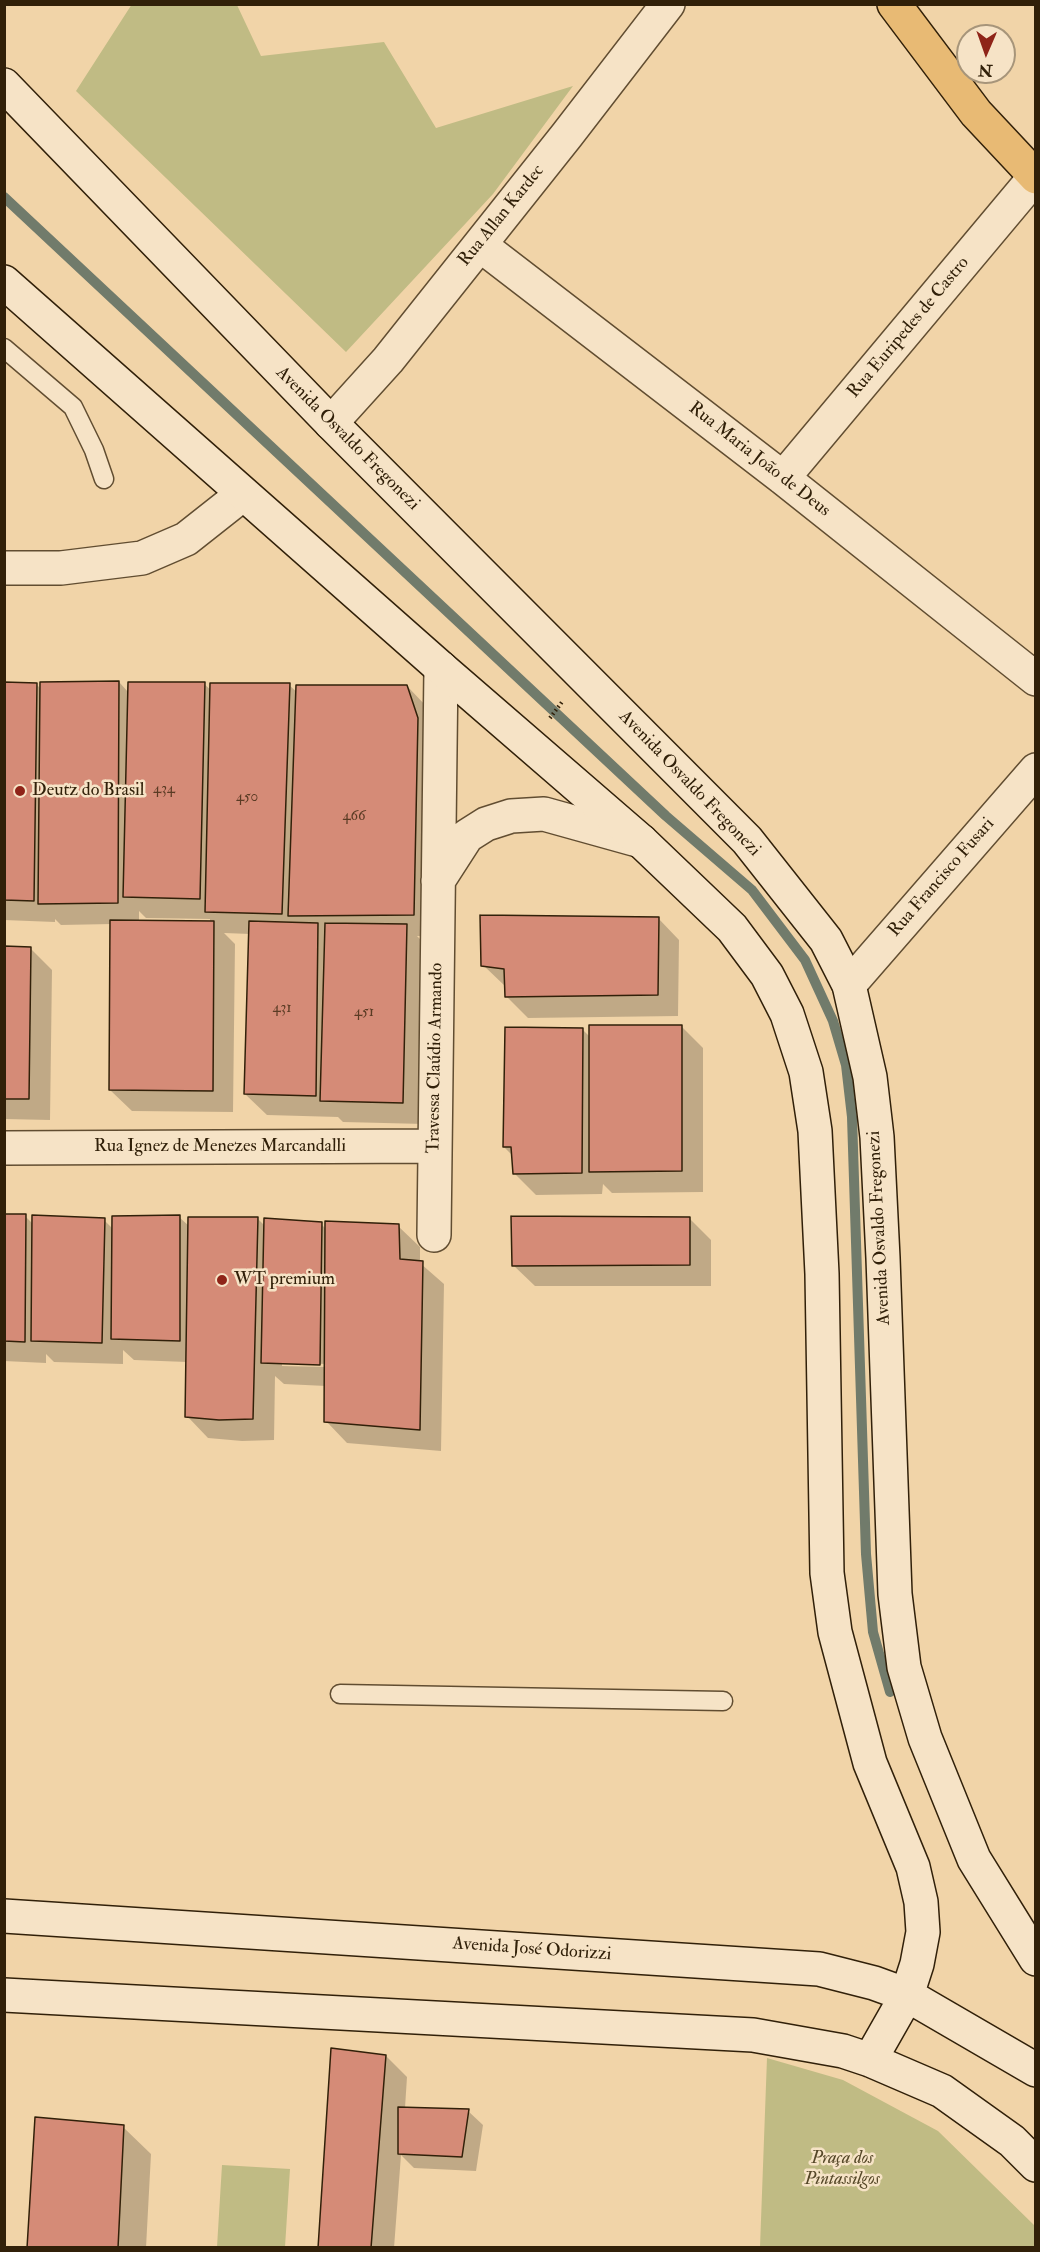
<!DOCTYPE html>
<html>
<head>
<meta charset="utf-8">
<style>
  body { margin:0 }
  #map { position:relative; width:1040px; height:2252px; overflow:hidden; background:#f1d4a8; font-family:"IM FELL Double Pica",serif }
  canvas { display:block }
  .frame { position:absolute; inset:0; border:6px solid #312009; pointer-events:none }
  .north { position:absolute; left:956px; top:24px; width:60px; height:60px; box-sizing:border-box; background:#f6e3c6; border:2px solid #a7957a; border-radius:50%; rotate:182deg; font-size:16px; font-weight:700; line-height:24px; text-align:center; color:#312009 }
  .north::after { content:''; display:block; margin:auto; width:21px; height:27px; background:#8f2418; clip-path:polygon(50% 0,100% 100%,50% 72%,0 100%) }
</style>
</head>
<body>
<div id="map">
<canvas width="1040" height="2252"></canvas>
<div class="frame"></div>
<div class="north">N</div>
</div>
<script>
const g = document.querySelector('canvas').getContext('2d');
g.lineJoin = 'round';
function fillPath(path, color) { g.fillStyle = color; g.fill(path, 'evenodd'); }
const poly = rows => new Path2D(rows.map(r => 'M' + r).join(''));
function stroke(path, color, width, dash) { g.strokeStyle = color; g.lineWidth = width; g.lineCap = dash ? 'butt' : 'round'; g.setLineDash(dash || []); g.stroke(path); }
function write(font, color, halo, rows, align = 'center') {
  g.font = font + ' "IM FELL Double Pica",serif'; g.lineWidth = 5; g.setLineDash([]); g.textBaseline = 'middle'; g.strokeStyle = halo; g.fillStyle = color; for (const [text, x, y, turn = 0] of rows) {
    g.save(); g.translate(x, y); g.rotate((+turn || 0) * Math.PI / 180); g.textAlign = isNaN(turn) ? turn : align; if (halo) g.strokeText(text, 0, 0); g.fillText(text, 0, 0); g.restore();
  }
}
fillPath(poly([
  [132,4,237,5,261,56,384,42,436,128,573,86,493,194,346,352,76,91],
  [767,2058,843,2080,938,2131,1035,2226,1035,2247,760,2247],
  [222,2165,290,2169,285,2247,217,2247]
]), '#c0bb84');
fillPath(poly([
  [119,682,129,693,204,684,212,691,289,685,298,693,407,686,428,708,435,936,417,936,428,947,424,1124,343,1122,338,1117,267,1115,245,1094,250,934,224,933,235,944,233,1112,132,1111,110,1090,112,924,61,925,55,919,55,922,4,920,4,683,36,684,42,690],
  [139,911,146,918,210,919,210,922,139,922],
  [658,918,679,940,678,1016,528,1018,506,996,506,987,483,965],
  [4,948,30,948,52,970,50,1120,4,1119],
  [682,1027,703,1048,703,1192,612,1193,603,1184,602,1194,536,1195,514,1173,513,1156,504,1147,582,1029,590,1037],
  [4,1215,25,1216,34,1225,104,1220,113,1229,179,1217,189,1226,257,1218,266,1227,321,1224,327,1230,398,1226,420,1247,420,1263,444,1284,441,1451,347,1443,326,1421,326,1386,284,1384,275,1376,274,1440,242,1441,208,1438,187,1416,187,1362,134,1360,123,1350,123,1364,54,1362,46,1354,46,1363,4,1361],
  [282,1363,328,1364,328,1367,282,1366],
  [690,1219,711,1240,711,1286,535,1286,513,1265],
  [386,2056,407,2077,405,2108,468,2111,483,2125,476,2171,414,2168,401,2155,394,2248,320,2248],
  [123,2127,151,2154,146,2248,29,2248]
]), '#0003');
stroke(poly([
  [4,197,666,816,752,890,805,960,833,1021,846,1065,852,1117,866,1554,873,1632,890,1692]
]), '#717b6b', 10);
const building = poly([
  [119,681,118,903,38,904,40,682,119,681],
  [4,682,37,683,34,901,4,900,4,682],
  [128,682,205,682,200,899,123,897,128,682],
  [210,683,290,683,282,914,205,912,210,683],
  [296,685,407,685,418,718,414,915,288,916,296,685],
  [480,915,659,917,658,995,505,997,504,969,481,966,480,915],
  [110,920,214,921,213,1091,109,1090,110,920],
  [249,921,318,923,316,1096,244,1094,249,921],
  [325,923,407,924,403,1103,320,1101,325,923],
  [4,946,31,947,29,1099,4,1099,4,946],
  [589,1025,682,1025,682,1171,589,1172,589,1025],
  [505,1027,583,1028,582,1173,513,1174,511,1147,503,1147,505,1027],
  [4,1214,26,1214,25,1342,4,1341,4,1214],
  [32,1215,105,1218,102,1343,31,1341,32,1215],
  [180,1215,180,1341,111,1339,112,1216,180,1215],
  [511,1216,690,1217,690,1265,512,1266,511,1216],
  [188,1217,258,1217,253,1419,219,1420,185,1417,188,1217],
  [264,1218,322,1222,320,1365,261,1363,264,1218],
  [325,1221,399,1224,400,1259,423,1261,420,1430,324,1422,325,1221],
  [331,2048,386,2055,371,2248,318,2248,331,2048],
  [398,2107,469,2109,462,2157,398,2154,398,2107],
  [35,2117,124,2125,118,2248,27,2248,35,2117]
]);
fillPath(building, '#d58b77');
stroke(building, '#312009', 1.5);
const lane = poly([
  [4,348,73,407,94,450,104,479],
  [340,1694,723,1701]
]);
const street = poly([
  [480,245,783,478,1036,679],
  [331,423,388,360,567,135,668,4],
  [783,478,1035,177],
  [4,568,61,568,142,558,186,539,243,494],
  [438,881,467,836,486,824,511,816,544,814,641,841],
  [849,985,1036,770],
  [4,1148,435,1146],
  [434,1235,441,668]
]);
const secondary = poly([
  [4,85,331,423,747,840,826,940,849,985,870,1077,877,1137,883,1258,895,1594,904,1667,925,1738,974,1859,1036,1959],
  [4,282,441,668,641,841,732,928,767,975,787,1014,806,1072,815,1131,822,1274,827,1573,835,1632,870,1763,913,1867,921,1902,923,1932,917,1964,907,1995,870,2060],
  [4,1916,819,1969,874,1983,907,1995,1036,2070],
  [4,1995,753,2035,843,2051,870,2060,942,2091,1012,2141,1036,2165]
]);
const primary = poly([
  [894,4,976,113,1036,177]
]);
stroke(lane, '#614d31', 21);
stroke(street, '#614d31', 36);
stroke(secondary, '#312009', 36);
stroke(primary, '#312009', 36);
stroke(poly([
  [550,718,562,702]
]), '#312009', 4, [1.5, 3]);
stroke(lane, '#f6e3c6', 18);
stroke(street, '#f6e3c6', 33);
stroke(secondary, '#f6e3c6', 33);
stroke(primary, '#e8ba74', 33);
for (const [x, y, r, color] of [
  [20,791,6,"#8f2418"],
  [222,1280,6,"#8f2418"]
]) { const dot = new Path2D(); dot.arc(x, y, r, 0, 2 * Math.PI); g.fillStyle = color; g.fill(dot); stroke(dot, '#f6e3c6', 2); }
write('15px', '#5a3b24', null, [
  ["434",164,790],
  ["450",247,798],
  ["466",354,817],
  ["431",282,1009],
  ["451",364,1013]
]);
write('18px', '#312009', '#f6e3c6', [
  ["Rua Allan Kardec",502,216,-51],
  ["Rua Euripedes de Castro",909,328,-50],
  ["Avenida Osvaldo Fregonezi",347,439,45],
  ["Rua Maria João de Deus",759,460,38],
  ["Avenida Osvaldo Fregonezi",689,784,46],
  ["Rua Francisco Fusari",942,878,-49],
  ["Travessa Claúdio Armando",436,1058,-89],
  ["Rua Ignez de Menezes Marcandalli",220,1147],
  ["Avenida Osvaldo Fregonezi",880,1228,-93],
  ["Avenida José Odorizzi",532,1950,4]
]);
write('18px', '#312009', '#f6e3c6', [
  ["Deutz do Brasil",32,791],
  ["WT premium",234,1280]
], 'left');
write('italic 18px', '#554728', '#f6e3c6', [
  ["Praça dos",842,2159],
  ["Pintassilgos",842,2180]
]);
</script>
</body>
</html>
